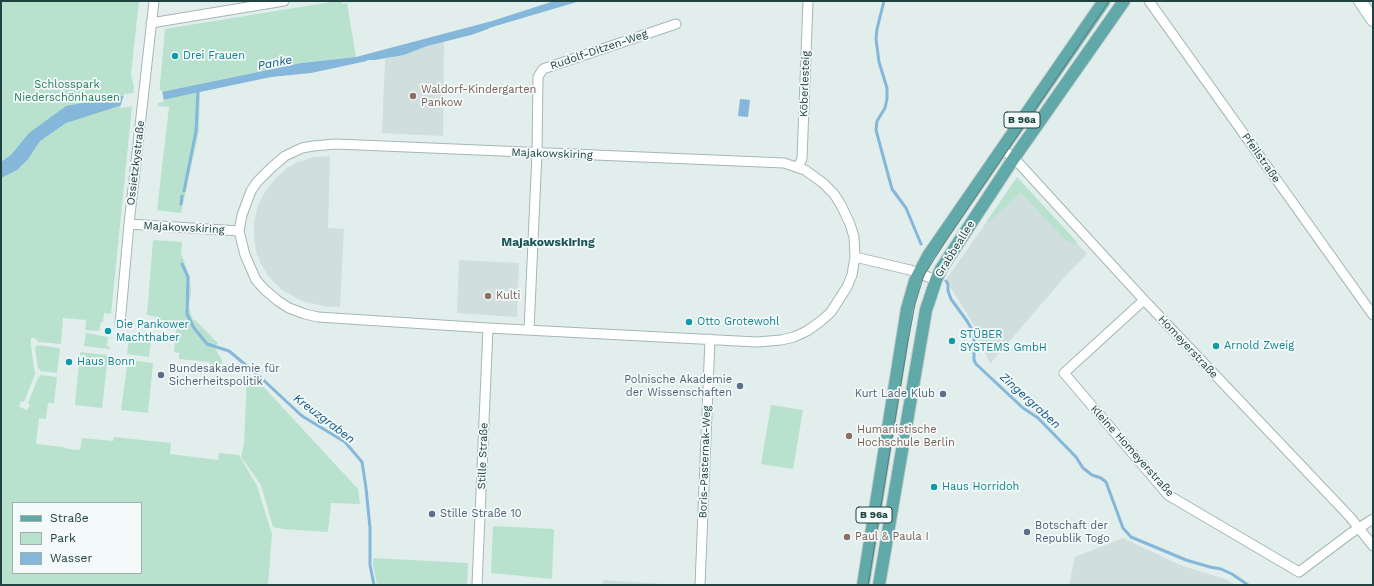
<!DOCTYPE html>
<html>
<head>
<meta charset="utf-8">
<style>
  body { margin:0 }
  #map { position:relative; width:1374px; height:586px; overflow:hidden; background:#e2eeec; font-family:"Work Sans",sans-serif }
  canvas { display:block }
  .frame { position:absolute; inset:0; border:2px solid #204241; pointer-events:none }
  .legend { position:absolute; left:12px; top:502px; width:130px; height:72px; box-sizing:border-box; background:#f4faf9; border:1px solid #9fb0af; margin:0; padding:5px 7px; list-style:none; font-size:12px; color:#204241 }
  .legend li { display:flex; align-items:center; gap:8px; height:20px }
  .legend b { width:20px; border:1px solid #9fb0af }
</style>
</head>
<body>
<div id="map">
<canvas width="1374" height="586"></canvas>
<div class="frame"></div>
<ul class="legend">
<li><b style="height:5px;background:#61a9a9"></b>Straße</li>
<li><b style="height:11px;background:#b9e2ce"></b>Park</li>
<li><b style="height:11px;background:#84b7da"></b>Wasser</li>
</ul>
</div>
<script>
const g = document.querySelector('canvas').getContext('2d');
g.lineJoin = 'round';
function fillPath(path, color) { g.fillStyle = color; g.fill(path, 'evenodd'); }
const poly = rows => new Path2D(rows.map(r => 'M' + r).join(''));
function stroke(path, color, width, dash) { g.strokeStyle = color; g.lineWidth = width; g.lineCap = dash ? 'butt' : 'round'; g.setLineDash(dash || []); g.stroke(path); }
function write(font, color, halo, rows, align = 'center') {
  g.font = font + ' "Work Sans",sans-serif'; g.lineWidth = 3.5; g.setLineDash([]); g.textBaseline = 'middle'; g.strokeStyle = halo; g.fillStyle = color; for (const [text, x, y, turn = 0] of rows) {
    g.save(); g.translate(x, y); g.rotate((+turn || 0) * Math.PI / 180); g.textAlign = isNaN(turn) ? turn : align; if (halo) g.strokeText(text, 0, 0); g.fillText(text, 0, 0); g.restore();
  }
}
fillPath(poly([
  [444,41,443,136,382,133,385,59,404,55,426,46],
  [330,156,328,228,344,229,340,307,324,306,302,301,282,290,269,277,261,264,256,251,254,236,254,222,258,206,265,192,274,180,287,168,296,163,314,157],
  [1017,178,1087,254,1068,273,990,364,975,327,946,280],
  [459,260,519,263,517,317,457,313],
  [1123,538,1180,565,1228,580,1235,585,1069,585,1075,557],
  [603,580,679,585,603,585]
]), '#d0dedd');
fillPath(poly([
  [1,1,139,1,131,75,134,87,111,314,104,313,103,322,101,322,99,331,85,330,86,320,63,318,61,344,38,342,35,338,31,338,31,346,35,374,24,402,21,401,19,407,27,410,30,405,28,403,38,378,41,375,57,377,54,403,48,403,46,419,39,418,36,444,63,447,68,449,80,450,82,438,113,441,114,437,171,443,170,454,218,460,219,453,239,455,257,486,272,534,268,585,1,585],
  [13,503,141,503,141,573,13,573],
  [337,1,342,1,343,4,347,3,356,57,301,63,205,83,200,93,199,131,181,213,157,210,169,107,158,106,165,29],
  [1017,177,1077,242,1074,246,1069,240,1067,242,1021,192,989,222,987,221],
  [153,240,182,242,181,253,189,275,191,291,189,308,193,320,195,320,218,343,214,347,222,360,222,366,209,364,210,362,179,359,179,353,174,352,176,330,156,328,158,317,147,315],
  [86,333,108,337,107,346,110,347,110,349,84,346],
  [129,338,151,340,149,357,127,354],
  [37,345,60,348,57,373,41,371,38,368,35,348],
  [80,352,108,355,102,408,75,405],
  [128,360,153,363,148,413,121,410],
  [247,373,261,384,358,489,360,504,331,503,328,532,283,529,273,527,261,485,241,457,244,444],
  [771,405,803,410,793,469,761,464],
  [493,526,554,529,552,579,491,573],
  [373,558,468,563,467,585,377,585,373,565]
]), '#b9e2ce');
fillPath(poly([
  [554,1,580,1,489,28,488,29,471,35,427,46,404,55,375,60,367,60,367,61,311,73,271,77,162,100,119,106,66,123,40,141,28,159,17,170,1,178,1,162,11,155,29,133,66,106,121,96,162,92,301,63,356,57,492,21],
  [740,99,750,100,748,117,738,116]
]), '#84b7da');
fillPath(poly([
  [162,90,164,102,120,108,124,94]
]), '#e2eeec');
stroke(poly([
  [884,1,877,29,876,39,879,62,887,88,887,99,885,108,877,121,876,130,892,189,906,208,921,244],
  [184,191,196,131,198,90],
  [181,204,182,196],
  [182,264,188,277,187,314,194,328,207,344,229,351,259,376,302,416,345,442,362,462,366,488,370,528,370,565,374,585],
  [946,281,948,284,948,291,951,299,967,321,974,333,974,360,976,364,1023,408,1038,418,1076,457,1083,468,1092,475,1101,478,1106,482,1123,528,1131,537,1186,560,1210,567,1221,569,1232,574,1248,585]
]), '#84b7da', 3);
const street = poly([
  [1149,1,1373,315],
  [151,23,284,1],
  [336,144,784,163,805,170,823,183,834,194,841,205,850,224,854,237,855,257,852,275,847,287,831,312,821,321,807,331,794,337,781,340,757,342,488,328,318,317,305,314,289,308,278,301,264,289,256,280,245,255,239,231,242,215,251,191,257,182,271,168,285,156,302,148,313,146,336,144],
  [1002,149,1014,158,1144,300,1350,517,1373,546],
  [798,167,802,159,808,1],
  [129,224,239,231],
  [855,257,910,270,936,280],
  [1144,300,1064,373,1168,495,1299,572,1351,533,1373,519],
  [120,324,129,224,154,1],
  [529,330,537,153,538,77,541,72,543,69,676,24],
  [477,585,488,328],
  [700,585,710,339]
]);
const secondary = poly([
  [1360,1,1373,20]
]);
const primary = poly([
  [863,585,907,309,915,281,928,256,1104,1],
  [879,585,926,310,936,280,941,269,1014,158,1124,1]
]);
stroke(street, '#a4b7b5', 11);
stroke(secondary, '#9fbcb9', 14);
stroke(primary, '#c1caca', 14);
stroke(street, '#fff', 9);
stroke(secondary, '#fff', 12);
stroke(primary, '#61a9a9', 12);
stroke(poly([
  [868,585,908,341,915,304,924,275,947,239,1109,1]
]), '#5a7e7d', 1);
for (const [x, y, r, color] of [
  [175,56,4,"#0f9aa8"],
  [413,96,4,"#8d6e63"],
  [488,296,4,"#8d6e63"],
  [689,322,4,"#0f9aa8"],
  [108,331,4,"#0f9aa8"],
  [952,341,4,"#0f9aa8"],
  [1216,346,4,"#0f9aa8"],
  [69,362,4,"#0f9aa8"],
  [161,375,4,"#5c6f8a"],
  [740,386,4,"#5c6f8a"],
  [943,394,4,"#5c6f8a"],
  [849,436,4,"#8d6e63"],
  [934,487,4,"#0f9aa8"],
  [432,514,4,"#5c6f8a"],
  [1027,532,4,"#5c6f8a"],
  [847,537,4,"#8d6e63"]
]) { const dot = new Path2D(); dot.arc(x, y, r, 0, 2 * Math.PI); g.fillStyle = color; g.fill(dot); stroke(dot, '#f4faf9', 1.5); }
for (const [x, y, w] of [
  [1022,120,36],
  [874,515,36]
]) { const box = new Path2D(); box.roundRect(x - w / 2, y - 8, w, 16, 3); g.fillStyle = '#f4faf9'; g.fill(box); stroke(box, '#204241', 1); }
write('bold 10px', '#204241', null, [
  ["B 96a",1022,120],
  ["B 96a",874,515]
]);
write('11px', '#204241', '#f4faf9', [
  ["Rudolf-Ditzen-Weg",599,50,-19],
  ["Köberlesteig",805,84,-88],
  ["Majakowskiring",552,154,2],
  ["Pfeilstraße",1261,158,55],
  ["Ossietzkystraße",136,163,-83],
  ["Majakowskiring",184,228,3],
  ["Grabbeallee",955,249,-58],
  ["Homeyerstraße",1188,347,47],
  ["Kleine Homeyerstraße",1132,451,48],
  ["Stille Straße",483,456,-88],
  ["Boris-Pasternak-Weg",705,462,-88]
]);
write('11px', '#0d838f', '#f4faf9', [
  ["Drei Frauen",183,56],
  ["Otto Grotewohl",697,322],
  ["Die Pankower",116,325],
  ["Machthaber",116,338],
  ["STÜBER",960,335],
  ["SYSTEMS GmbH",960,348],
  ["Arnold Zweig",1224,346],
  ["Haus Bonn",77,362],
  ["Haus Horridoh",942,487]
], 'left');
write('11px', '#247e5e', '#f4faf9', [
  ["Schlosspark",67,85],
  ["Niederschönhausen",67,98]
]);
write('11px', '#785e54', '#f4faf9', [
  ["Waldorf-Kindergarten",421,90],
  ["Pankow",421,103],
  ["Kulti",496,296],
  ["Humanistische",857,430],
  ["Hochschule Berlin",857,443],
  ["Paul & Paula I",855,537]
], 'left');
write('11px', '#4e5e75', '#f4faf9', [
  ["Bundesakademie für",169,369],
  ["Sicherheitspolitik",169,382],
  ["Polnische Akademie",732,380,"right"],
  ["der Wissenschaften",732,393,"right"],
  ["Kurt Lade Klub",935,394,"right"],
  ["Stille Straße 10",440,514],
  ["Botschaft der",1035,526],
  ["Republik Togo",1035,539]
], 'left');
write('italic 12px', '#125686', '#f4faf9', [
  ["Panke",275,63,-11],
  ["Zingergraben",1030,401,42],
  ["Kreuzgraben",324,419,37]
]);
write('bold 12px', '#195757', '#f4faf9', [
  ["Majakowskiring",548,242]
]);
</script>
</body>
</html>
